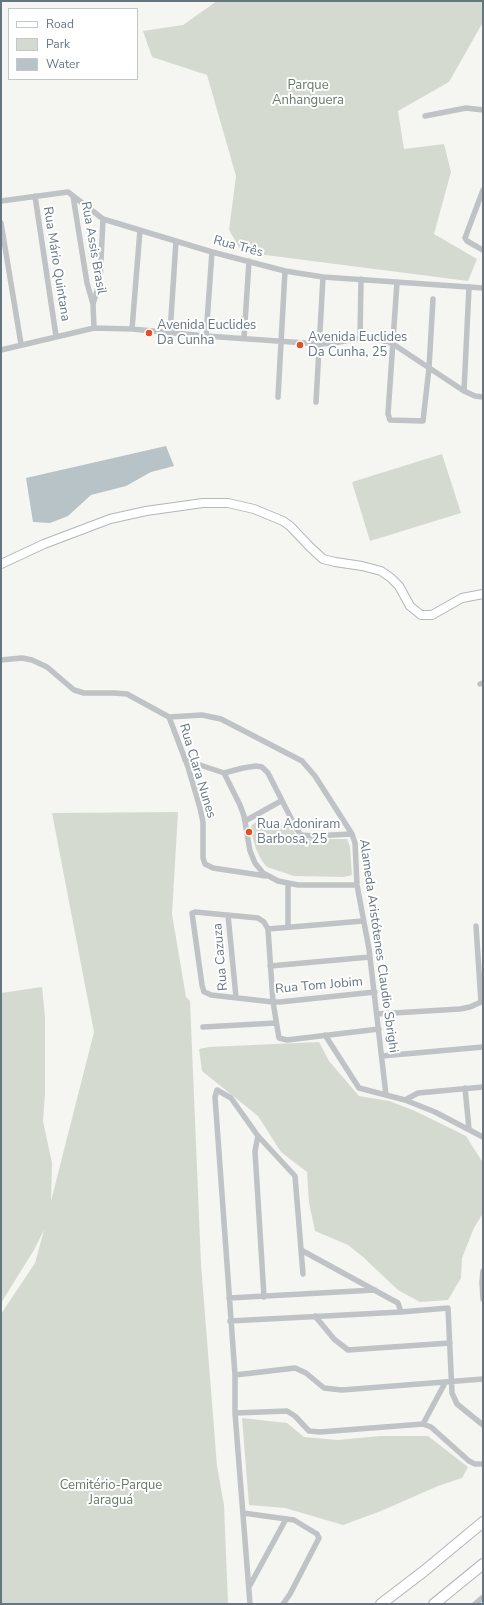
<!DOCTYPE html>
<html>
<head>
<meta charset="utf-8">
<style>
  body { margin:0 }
  #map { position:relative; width:484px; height:1605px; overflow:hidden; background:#f5f5f2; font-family:"Nunito Sans",sans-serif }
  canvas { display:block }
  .frame { position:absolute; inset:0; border:2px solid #657682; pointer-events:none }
  .legend { position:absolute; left:8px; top:8px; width:130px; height:72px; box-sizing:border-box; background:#fff; border:1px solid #c1c8cd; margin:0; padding:5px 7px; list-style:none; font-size:12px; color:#657682 }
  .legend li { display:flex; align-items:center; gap:8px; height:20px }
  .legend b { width:20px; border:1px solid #c1c8cd }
</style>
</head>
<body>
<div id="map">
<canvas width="484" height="1605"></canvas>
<div class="frame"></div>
<ul class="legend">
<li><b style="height:5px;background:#fff"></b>Road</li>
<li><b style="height:11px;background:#d5dad1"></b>Park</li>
<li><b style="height:11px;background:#b7c3c7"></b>Water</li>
</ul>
</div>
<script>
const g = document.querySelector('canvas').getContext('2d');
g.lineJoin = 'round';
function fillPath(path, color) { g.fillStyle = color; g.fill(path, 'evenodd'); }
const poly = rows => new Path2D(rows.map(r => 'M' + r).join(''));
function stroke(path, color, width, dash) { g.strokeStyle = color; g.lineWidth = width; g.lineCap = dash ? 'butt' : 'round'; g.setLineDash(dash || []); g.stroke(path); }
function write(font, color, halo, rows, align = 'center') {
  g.font = font + ' "Nunito Sans",sans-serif'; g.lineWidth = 4; g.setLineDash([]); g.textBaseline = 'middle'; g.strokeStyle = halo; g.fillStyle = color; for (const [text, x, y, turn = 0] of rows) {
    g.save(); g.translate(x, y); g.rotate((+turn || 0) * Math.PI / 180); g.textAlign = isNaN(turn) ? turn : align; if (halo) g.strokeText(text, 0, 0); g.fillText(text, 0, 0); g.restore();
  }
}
fillPath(poly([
  [217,1,483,1,483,22,449,82,398,111,404,149,444,144,451,172,434,234,477,259,468,281,242,252,229,230,236,176,207,75,152,57,143,31,183,25],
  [442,454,461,513,370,541,352,482],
  [178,812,172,914,186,997,190,1001,201,1264,217,1466,224,1505,228,1604,1,1604,1,1314,35,1263,44,1230,34,1250,1,1303,1,993,42,987,45,1017,45,1094,43,1121,52,1163,51,1201,94,1032,52,813],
  [265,817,273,830,289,822,296,835,301,839,347,839,350,847,352,875,344,877,294,876,267,867,262,861,256,849,250,828,253,824],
  [319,1042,329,1061,359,1096,389,1101,413,1110,466,1136,483,1163,483,1213,474,1228,462,1258,461,1278,448,1300,420,1302,398,1290,363,1257,348,1245,315,1231,309,1203,307,1172,281,1152,258,1116,202,1071,199,1049,209,1047],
  [242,1418,287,1423,304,1437,338,1440,380,1436,428,1436,468,1467,462,1478,438,1486,381,1511,343,1525,285,1508,249,1505]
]), '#d5dad1');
fillPath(poly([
  [166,446,174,466,151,472,126,486,91,495,68,516,50,523,33,522,26,478]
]), '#b7c3c7');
const secondary = poly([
  [1,564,44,544,110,519,146,511,203,503,228,503,254,509,283,521,290,526,311,548,323,559,335,562,362,566,381,571,391,578,399,586,410,606,421,615,432,615,462,598,483,594]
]);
const motorway = poly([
  [381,1604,424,1571,483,1522],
  [434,1604,483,1564]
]);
stroke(secondary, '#b1b7bb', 10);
stroke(motorway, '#b2b6b9', 12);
stroke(poly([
  [425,116,466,108,483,110],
  [483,190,465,238,467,241,483,250],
  [35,196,56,336],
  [73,196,87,283,93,304],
  [1,201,68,192,103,219,212,252,285,271,323,277,483,288],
  [1,223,21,344],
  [397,282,388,414,390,420,423,421,429,368,433,299],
  [94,328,93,304,100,281,103,219],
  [132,329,140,230],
  [170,333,176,241],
  [206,336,212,252],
  [244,338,249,261],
  [360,338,361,279],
  [1,350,94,328,132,329,206,336,320,344,334,343,360,338,374,338,393,344,464,391,475,396,483,397],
  [464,391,469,287],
  [278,397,285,271],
  [316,402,323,277],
  [1,660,22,658,32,660,47,667,74,690,84,693,114,693,127,694,169,717,202,715,221,719,302,761,315,776,338,812,352,834,355,843,357,885,369,949,386,1095],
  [480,684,483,683],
  [169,717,188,767,200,808,203,822,203,858,205,864,213,868,266,876],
  [185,760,224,773,243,768,256,766,262,767,268,773,296,828,301,835,313,836,352,834],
  [224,773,240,805,244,816,250,851,255,863,263,873,278,881,298,885,357,885],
  [245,821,281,801],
  [288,884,288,926],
  [228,915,236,997],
  [268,929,363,921],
  [270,966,370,957],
  [375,992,280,1002,273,1002,211,995,207,993,204,992,202,985,192,913,195,912,258,918,264,922,268,929,273,1002,279,1038,287,1040,379,1029],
  [377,1014,460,1009,470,1007,481,1002,476,926],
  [203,1027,276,1023],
  [325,1035,359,1088,405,1100,435,1112,483,1137],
  [382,1056,483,1047],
  [465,1088,469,1129],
  [405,1100,418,1093,483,1087],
  [258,1136,255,1151,264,1297],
  [301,1250,398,1303,401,1312],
  [483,1271,482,1282,483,1299],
  [229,1298,375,1290],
  [315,1316,334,1339,348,1350,450,1343],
  [230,1321,401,1312,448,1308,452,1393,457,1404,483,1425],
  [235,1375,295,1368,306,1373,324,1388,342,1390,483,1379],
  [235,1413,287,1411,295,1416,309,1431,320,1432,423,1424,431,1427,469,1461,475,1464,483,1464],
  [423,1424,445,1383],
  [243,1513,294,1520,317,1534,319,1538,290,1594,283,1604],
  [249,1587,286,1519],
  [250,1604,235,1413,235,1375,215,1097,217,1090,231,1098,258,1136,295,1176,303,1274],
  [475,1604,483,1597]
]), '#bfc3c6', 5.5);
stroke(secondary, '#fff', 8);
stroke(motorway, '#fff', 10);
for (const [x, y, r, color] of [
  [149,333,4,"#df5028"],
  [300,345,4,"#df5028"],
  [249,832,4,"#df5028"]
]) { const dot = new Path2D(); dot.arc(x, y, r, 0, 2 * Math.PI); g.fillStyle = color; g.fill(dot); stroke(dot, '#fff', 1.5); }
write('13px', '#687a64', '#fff', [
  ["Parque",308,86],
  ["Anhanguera",308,101],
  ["Cemitério-Parque",111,1486],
  ["Jaraguá",111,1501]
]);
write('13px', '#657682', '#fff', [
  ["Rua Três",238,247,15],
  ["Rua Assis Brasil",93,248,80],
  ["Rua Mário Quintana",56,264,81],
  ["Rua Clara Nunes",197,771,73],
  ["Alameda Aristótenes Claudio Sbrighi",378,946,82],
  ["Rua Cazuza",221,957,-95],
  ["Rua Tom Jobim",319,986,-5]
]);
write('13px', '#657682', '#fff', [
  ["Avenida Euclides",157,326],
  ["Da Cunha",157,341],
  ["Avenida Euclides",308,338],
  ["Da Cunha, 25",308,353],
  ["Rua Adoniram",257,825],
  ["Barbosa, 25",257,840]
], 'left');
</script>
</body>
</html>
